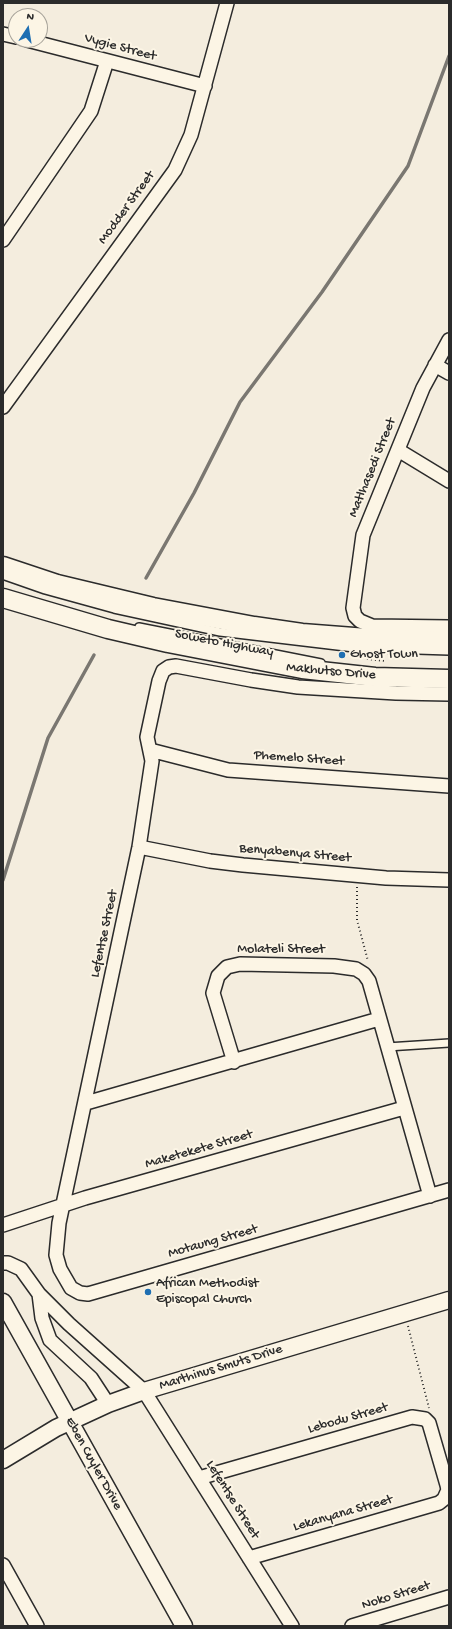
<!DOCTYPE html>
<html>
<head>
<meta charset="utf-8">
<style>
  body { margin:0 }
  #map { position:relative; width:452px; height:1629px; overflow:hidden; background:#f4edde; font-family:"Gochi Hand",sans-serif }
  canvas { display:block }
  .frame { position:absolute; inset:0; border:4px solid #2b2b2b; pointer-events:none }
  .north { position:absolute; left:8px; top:8px; width:40px; height:40px; box-sizing:border-box; background:#fcf5e5; border:1px solid #a8a49b; border-radius:50%; rotate:12deg; font-size:11px; font-weight:700; line-height:16px; text-align:center; color:#2b2b2b }
  .north::after { content:''; display:block; margin:auto; width:14px; height:18px; background:#1f6fb2; clip-path:polygon(50% 0,100% 100%,50% 72%,0 100%) }
</style>
</head>
<body>
<div id="map">
<canvas width="452" height="1629"></canvas>
<div class="frame"></div>
<div class="north">N</div>
</div>
<script>
const g = document.querySelector('canvas').getContext('2d');
g.lineJoin = 'round';
const poly = rows => new Path2D(rows.map(r => 'M' + r).join(''));
function stroke(path, color, width, dash) { g.strokeStyle = color; g.lineWidth = width; g.lineCap = dash ? 'butt' : 'round'; g.setLineDash(dash || []); g.stroke(path); }
function write(font, color, halo, rows, align = 'center') {
  g.font = font + ' "Gochi Hand",sans-serif'; g.lineWidth = 4; g.setLineDash([]); g.textBaseline = 'middle'; g.strokeStyle = halo; g.fillStyle = color; for (const [text, x, y, turn = 0] of rows) {
    g.save(); g.translate(x, y); g.rotate((+turn || 0) * Math.PI / 180); g.textAlign = isNaN(turn) ? turn : align; if (halo) g.strokeText(text, 0, 0); g.fillText(text, 0, 0); g.restore();
  }
}
stroke(poly([
  [146,578,194,493,240,402,322,292,408,166,449,56],
  [3,880,48,738,94,655]
]), '#7a7771', 3.5);
const service = poly([
  [5,576,45,590,114,609,220,632,354,648,449,651],
  [139,627,321,663],
  [387,1047,449,1043]
]);
const minor = poly([
  [3,34,16,37],
  [27,40,205,86],
  [3,240,91,111,107,61],
  [449,340,423,388,363,535,353,608,355,616,360,621,372,626,449,627],
  [435,365,449,373],
  [3,407,175,170,191,135,227,3],
  [398,450,449,481],
  [449,694,396,693,298,687,251,680,176,666,169,667,163,671,159,681,147,737,152,761,139,847,59,1223,56,1255,60,1269,71,1288,80,1293,88,1294,449,1190],
  [150,750,228,770,449,786],
  [139,847,210,861,243,865,386,878,449,880],
  [234,1062,213,993,218,976,227,967,240,964,334,966,356,969,364,974,369,981,430,1196],
  [86,1103,379,1019],
  [3,1225,85,1198,404,1108],
  [3,1263,8,1263,21,1269,39,1294,69,1324,144,1391,292,1626],
  [39,1294,42,1318,50,1340,91,1378,108,1404],
  [199,1478,412,1417,425,1419,429,1423,447,1485,448,1490,444,1499,439,1503,249,1558],
  [3,1565,37,1626],
  [352,1626,449,1597]
]);
const tertiary = poly([
  [3,1302,184,1626],
  [3,1460,56,1428,108,1404,144,1391,449,1300]
]);
const secondary = poly([
  [3,566,57,584,153,607,254,626,302,633,380,639,449,641],
  [3,598,108,629,168,643,302,669,375,677,449,679]
]);
stroke(service, '#2b2b2b', 10);
stroke(minor, '#2b2b2b', 16);
stroke(tertiary, '#2b2b2b', 19);
stroke(secondary, '#2b2b2b', 21);
stroke(poly([
  [367,659,385,661],
  [357,887,357,920,368,961],
  [408,1326,429,1408]
]), '#2b2b2b', 2, [1, 3]);
stroke(service, '#fcf5e5', 7);
stroke(minor, '#fcf5e5', 13);
stroke(tertiary, '#fcf5e5', 16);
stroke(secondary, '#fcf5e5', 18);
for (const [x, y, r, color] of [
  [342,655,4,"#1f6fb2"],
  [148,1292,4,"#1f6fb2"]
]) { const dot = new Path2D(); dot.arc(x, y, r, 0, 2 * Math.PI); g.fillStyle = color; g.fill(dot); stroke(dot, '#fcf5e5', 1.5); }
write('14px', '#2b2b2b', '#fcf5e5', [
  ["Vygie Street",120,48,15],
  ["Modder Street",127,208,-54],
  ["Matlhasedi Street",373,468,-68],
  ["Soweto Highway",224,644,11],
  ["Makhutso Drive",331,672,5],
  ["Phemelo Street",299,759,4],
  ["Benyabenya Street",295,854,5],
  ["Lefentse Street",105,934,-78],
  ["Molateli Street",281,950],
  ["Maketekete Street",199,1150,-16],
  ["Motaung Street",213,1242,-16],
  ["Marthinus Smuts Drive",221,1368,-17],
  ["Lebodu Street",348,1419,-16],
  ["Eben Cuyler Drive",93,1464,61],
  ["Lefentse Street",232,1500,58],
  ["Lekanyana Street",343,1514,-16],
  ["Noko Street",396,1596,-17]
]);
write('14px', '#2b2b2b', '#fcf5e5', [
  ["Ghost Town",350,655],
  ["African Methodist",156,1284],
  ["Episcopal Church",156,1300]
], 'left');
</script>
</body>
</html>
